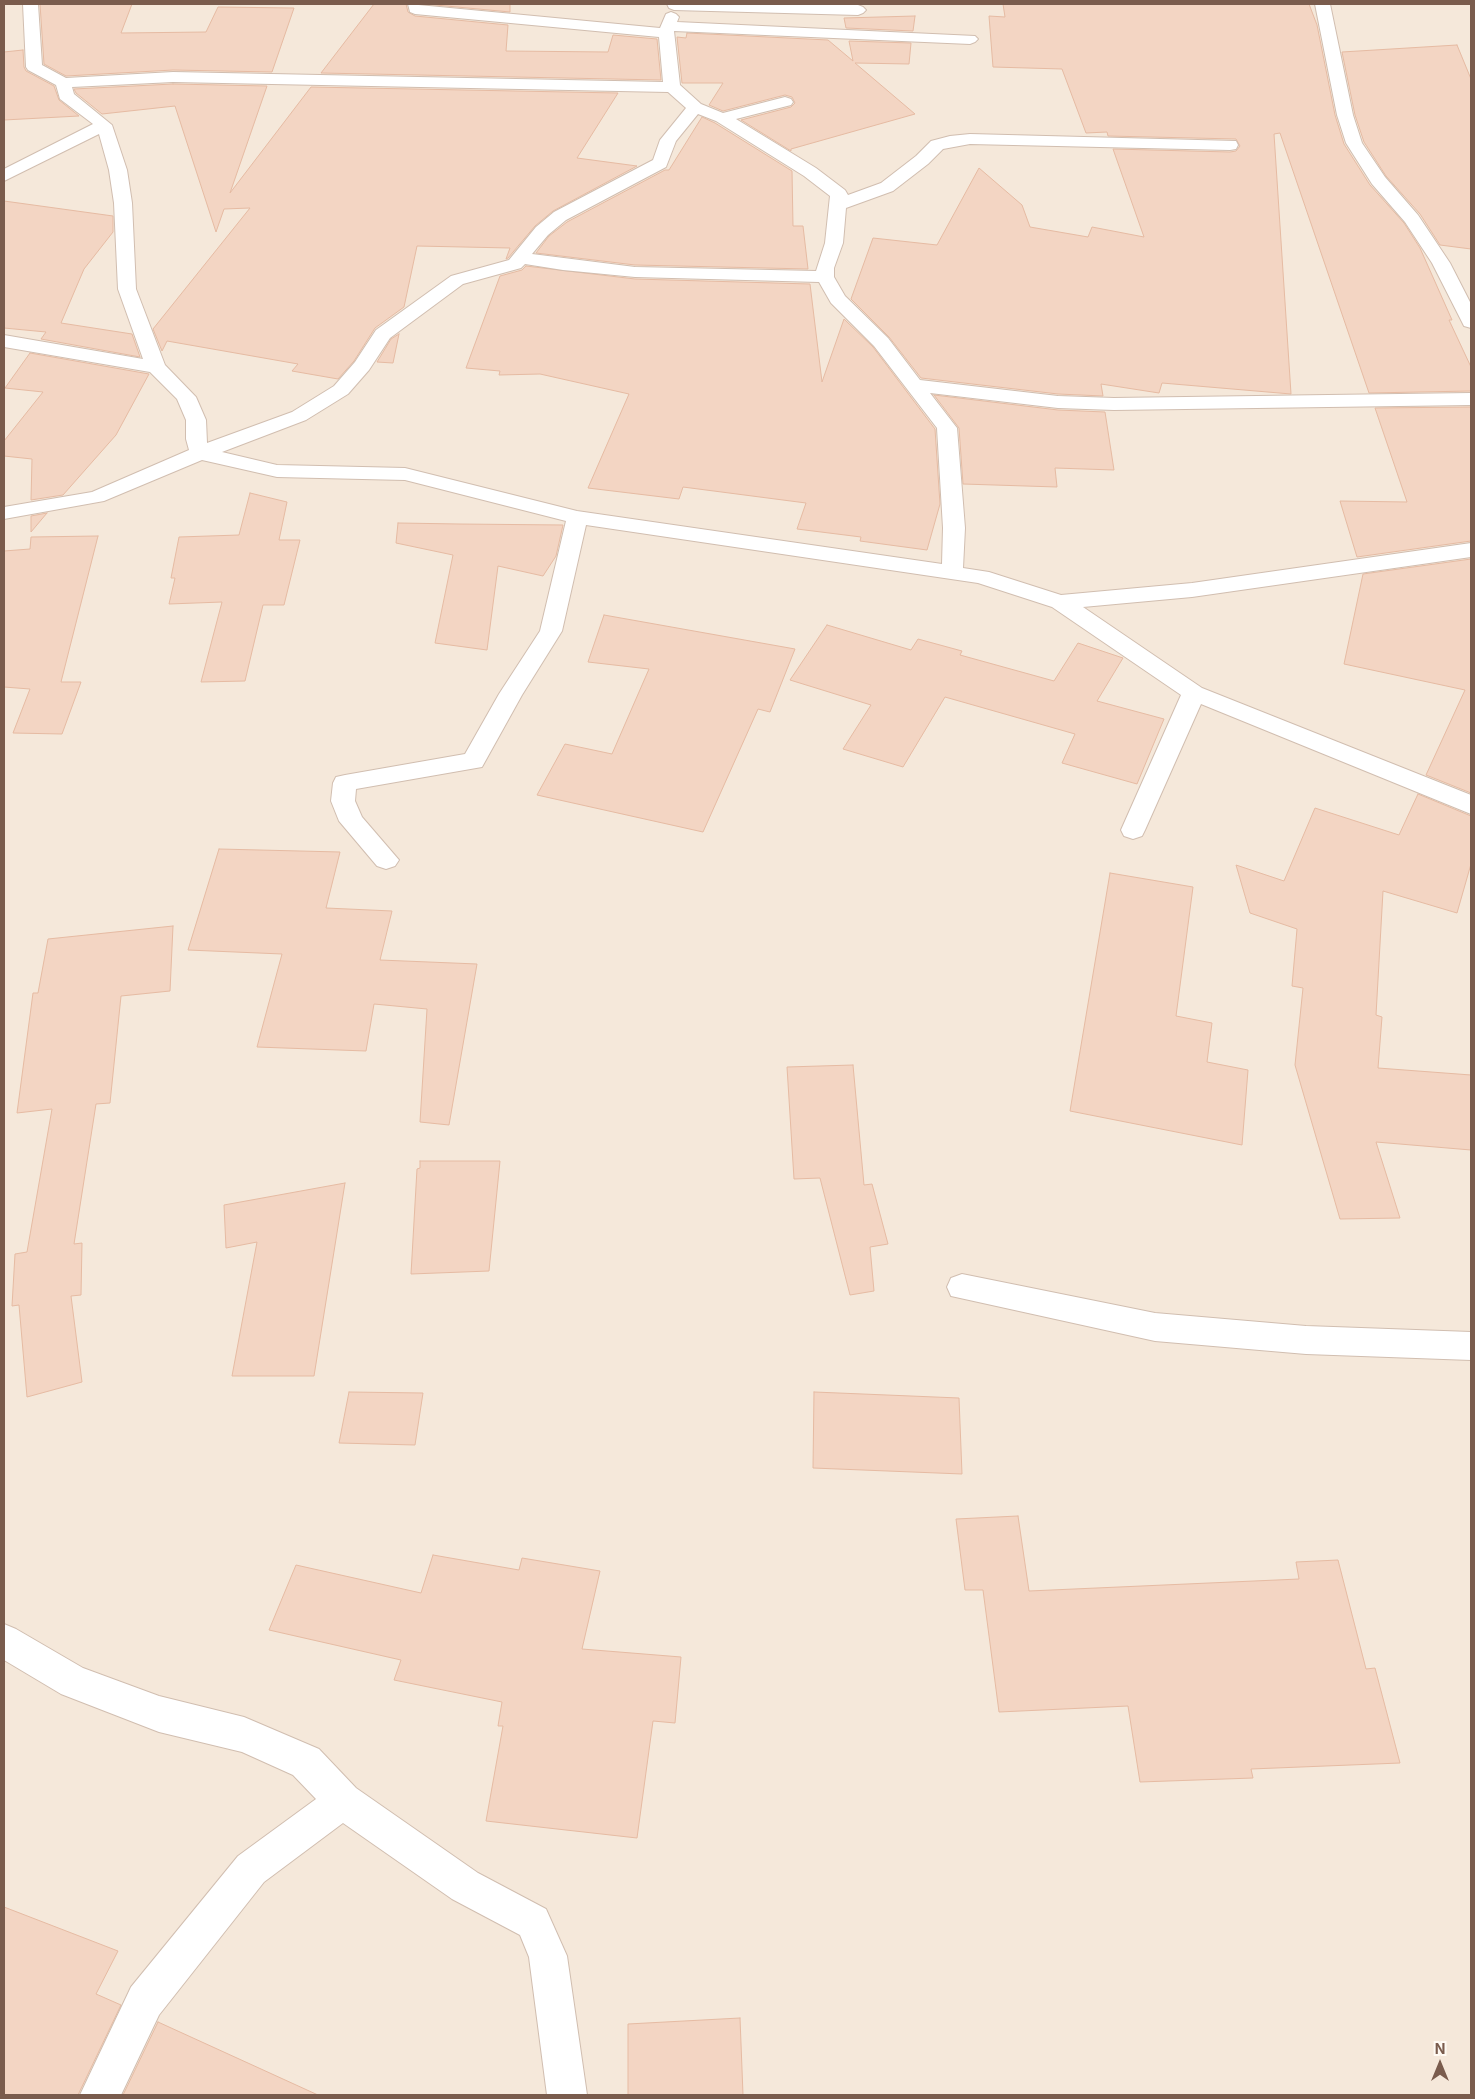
<!DOCTYPE html>
<html>
<head>
<meta charset="utf-8">
<style>
  body { margin:0 }
  #map { position:relative; width:1475px; height:2099px; overflow:hidden; background:#fdf6ec; font-family:Inter,sans-serif }
  canvas { display:block }
  .frame { position:absolute; inset:0; border:5px solid #7a5c4d; pointer-events:none }
  .north { position:absolute; left:1415px; top:2039px; width:50px; height:50px; -webkit-text-stroke:4px #fffaf3; paint-order:stroke; rotate:0deg; font-size:14px; font-weight:700; line-height:20px; text-align:center; color:#7a5c4d }
  .north::after { content:''; display:block; margin:auto; width:18px; height:22px; background:#7a5c4d; clip-path:polygon(50% 0,100% 100%,50% 72%,0 100%) }
</style>
</head>
<body>
<div id="map">
<canvas width="1475" height="2099"></canvas>
<div class="frame"></div>
<div class="north">N</div>
</div>
<script>
const g = document.querySelector('canvas').getContext('2d');
g.lineJoin = 'round';
function fillPath(path, color) { g.fillStyle = color; g.fill(path, 'evenodd'); }
const poly = rows => new Path2D(rows.map(r => 'M' + r).join(''));
function stroke(path, color, width, dash) { g.strokeStyle = color; g.lineWidth = width; g.lineCap = dash ? 'butt' : 'round'; g.setLineDash(dash || []); g.stroke(path); }
fillPath(poly([
  [4,4,1471,4,1471,2095,4,2095]
]), '#f5e8da');
const building = poly([
  [40,4,132,4,121,33,206,32,218,7,294,8,272,72,173,70,66,76,44,64,40,4],
  [374,4,406,4,408,12,415,16,508,25,506,51,608,52,613,35,657,39,661,80,321,73,374,4],
  [425,4,510,4,510,12,425,4],
  [1003,4,1309,4,1317,25,1335,115,1344,144,1370,185,1404,223,1420,248,1452,320,1449,320,1471,367,1471,391,1369,393,1280,133,1274,134,1291,394,1162,383,1159,393,1101,384,1103,396,1058,394,921,378,889,337,851,299,873,238,937,245,979,168,1022,205,1030,227,1088,237,1092,227,1144,237,1113,149,1230,152,1236,151,1240,146,1236,139,1108,136,1107,132,1086,133,1062,69,993,67,989,16,1005,17,1003,4],
  [915,16,913,31,846,28,844,18,915,16],
  [687,33,828,40,853,61,849,41,911,43,909,64,855,63,915,114,791,149,791,151,741,120,791,107,795,103,792,97,785,95,723,111,709,105,723,83,682,83,677,37,686,38,687,33],
  [1457,45,1471,79,1471,249,1440,245,1420,214,1386,176,1364,142,1355,115,1342,52,1457,45],
  [23,50,24,67,26,71,54,86,59,100,79,116,4,120,4,52,23,50],
  [173,84,267,86,230,193,311,87,618,93,577,158,637,166,553,211,535,226,508,258,506,259,510,248,417,246,404,307,375,328,354,361,338,379,292,371,298,364,167,341,162,351,153,329,250,208,224,209,216,232,175,106,102,114,76,93,74,89,173,84],
  [702,117,715,123,792,171,793,226,803,226,808,269,635,265,536,253,549,236,567,222,665,170,669,170,702,117],
  [4,201,113,216,113,232,84,269,61,323,132,334,140,357,41,339,46,332,4,328,4,201],
  [526,266,635,279,810,284,822,382,844,319,873,347,935,429,940,504,927,550,860,541,861,537,797,529,806,503,683,487,679,499,588,488,629,394,540,374,499,375,500,371,466,368,500,276,522,270,526,266],
  [399,334,393,363,377,362,391,339,399,334],
  [30,353,149,374,116,435,63,495,31,500,32,459,4,456,4,441,43,392,5,388,30,353],
  [934,395,1058,410,1105,412,1114,470,1055,468,1057,487,963,484,959,428,934,395],
  [1471,407,1471,541,1357,557,1340,501,1407,502,1375,408,1471,407],
  [250,493,287,502,279,540,300,540,284,605,263,605,245,681,201,682,222,602,169,604,175,578,171,578,179,537,239,535,250,493],
  [47,513,31,532,31,516,47,513],
  [398,523,459,524,563,525,556,556,543,576,498,566,487,650,435,643,453,555,396,543,398,523],
  [98,536,61,682,81,682,62,734,13,733,30,689,4,687,4,551,30,549,31,537,98,536],
  [1471,559,1471,793,1426,775,1465,690,1344,664,1363,574,1471,559],
  [604,615,795,649,770,712,758,709,703,832,537,795,565,744,612,754,649,669,588,662,604,615],
  [827,625,911,650,918,639,962,651,960,655,1054,681,1078,643,1123,658,1097,701,1164,719,1137,784,1062,763,1075,734,945,697,903,767,843,749,871,705,790,680,827,625],
  [1418,794,1471,816,1471,864,1457,913,1383,891,1376,1015,1382,1017,1378,1068,1471,1075,1471,1150,1376,1142,1400,1218,1340,1219,1295,1065,1303,988,1292,986,1297,929,1250,913,1236,865,1284,881,1315,808,1399,835,1418,794],
  [219,849,340,852,326,908,392,911,380,960,477,964,449,1125,420,1122,427,1009,374,1004,366,1051,257,1047,282,954,188,950,219,849],
  [1110,873,1193,887,1176,1016,1212,1023,1207,1062,1248,1070,1242,1145,1070,1111,1110,873],
  [173,926,170,991,121,996,110,1103,96,1104,74,1244,82,1243,81,1295,71,1296,82,1382,27,1397,19,1305,12,1306,15,1254,27,1252,52,1109,17,1113,33,993,38,993,48,939,173,926],
  [853,1065,864,1185,872,1184,888,1244,870,1247,874,1291,850,1295,820,1178,794,1179,787,1067,853,1065],
  [420,1161,500,1161,489,1271,411,1274,417,1169,420,1168,420,1161],
  [345,1183,314,1376,232,1376,257,1242,226,1248,224,1205,345,1183],
  [349,1392,423,1393,415,1445,339,1443,349,1392],
  [814,1392,959,1398,962,1474,813,1468,814,1392],
  [1018,1516,1029,1591,1299,1579,1296,1562,1338,1560,1366,1669,1375,1668,1400,1763,1251,1769,1253,1778,1140,1782,1128,1706,999,1712,983,1590,965,1590,956,1519,1018,1516],
  [433,1555,519,1570,522,1558,600,1571,582,1649,681,1657,675,1723,653,1721,637,1838,486,1821,503,1726,498,1726,502,1702,394,1680,401,1660,269,1630,296,1565,421,1593,433,1555],
  [4,1907,118,1951,96,1994,121,2005,78,2095,4,2095,4,1907],
  [740,2018,743,2095,628,2095,628,2024,740,2018],
  [158,2022,318,2095,123,2095,158,2022]
]);
fillPath(building, '#f3d5c3');
stroke(building, '#e6bba3', 1);
const minor = poly([
  [23,4,38,4,42,65,66,78,173,72,663,82,659,37,415,14,410,12,408,4,660,28,666,14,671,12,676,14,679,17,677,22,975,36,978,39,975,42,970,44,674,31,680,85,701,104,723,113,785,97,791,99,793,102,791,105,736,119,816,168,845,190,848,195,881,183,916,156,931,141,950,136,970,134,1236,141,1238,145,1236,149,1230,150,970,144,943,149,928,164,893,191,846,208,843,243,834,268,834,277,845,296,888,338,920,380,1058,396,1114,398,1471,393,1471,405,1114,410,1058,408,930,393,957,428,965,528,963,568,989,572,1061,595,1192,583,1471,543,1471,557,1192,597,1083,607,1202,688,1471,795,1471,814,1201,704,1145,830,1142,836,1133,839,1124,836,1121,830,1181,695,1052,607,978,583,586,525,562,631,522,695,482,767,356,789,355,801,362,817,399,860,395,866,386,869,377,866,339,821,331,801,333,783,336,777,345,775,465,754,499,694,540,631,566,521,405,480,277,477,202,460,104,501,4,519,4,507,92,492,189,450,186,439,186,420,177,399,150,372,4,347,4,335,143,359,118,289,114,203,109,170,99,134,4,181,4,169,93,124,60,99,56,85,28,70,26,67,23,4],
  [173,82,668,92,686,108,660,140,653,160,554,212,536,227,509,260,451,276,376,330,355,362,334,386,292,412,207,443,206,420,196,397,165,365,136,289,132,203,127,170,112,125,74,94,72,87,173,82],
  [698,114,716,121,804,176,830,196,825,243,816,271,635,267,532,254,548,235,566,220,666,167,676,141,698,114],
  [525,264,563,270,635,277,819,282,831,303,874,346,937,428,943,528,942,564,577,511,405,468,277,465,222,452,306,420,348,394,369,370,390,338,463,284,521,268,525,264],
  [667,4,858,5,863,7,866,10,863,13,858,15,674,10,669,8,667,4],
  [1315,4,1330,4,1353,115,1362,143,1385,177,1418,215,1450,263,1471,304,1471,328,1464,326,1462,322,1432,263,1405,222,1372,184,1346,143,1337,115,1315,4],
  [962,1274,1155,1313,1306,1326,1471,1332,1471,1360,1306,1354,1155,1341,951,1296,947,1287,951,1278,962,1274],
  [4,1624,16,1629,83,1668,159,1696,244,1717,319,1749,356,1788,478,1873,546,1909,567,1956,587,2095,547,2095,529,1957,520,1935,452,1899,343,1823,264,1882,159,2015,121,2095,80,2095,131,1987,238,1856,316,1799,293,1775,242,1752,159,1732,61,1694,4,1660,4,1624]
]);
stroke(minor, '#d1beb0', 2);
fillPath(minor, '#fff');
</script>
</body>
</html>
